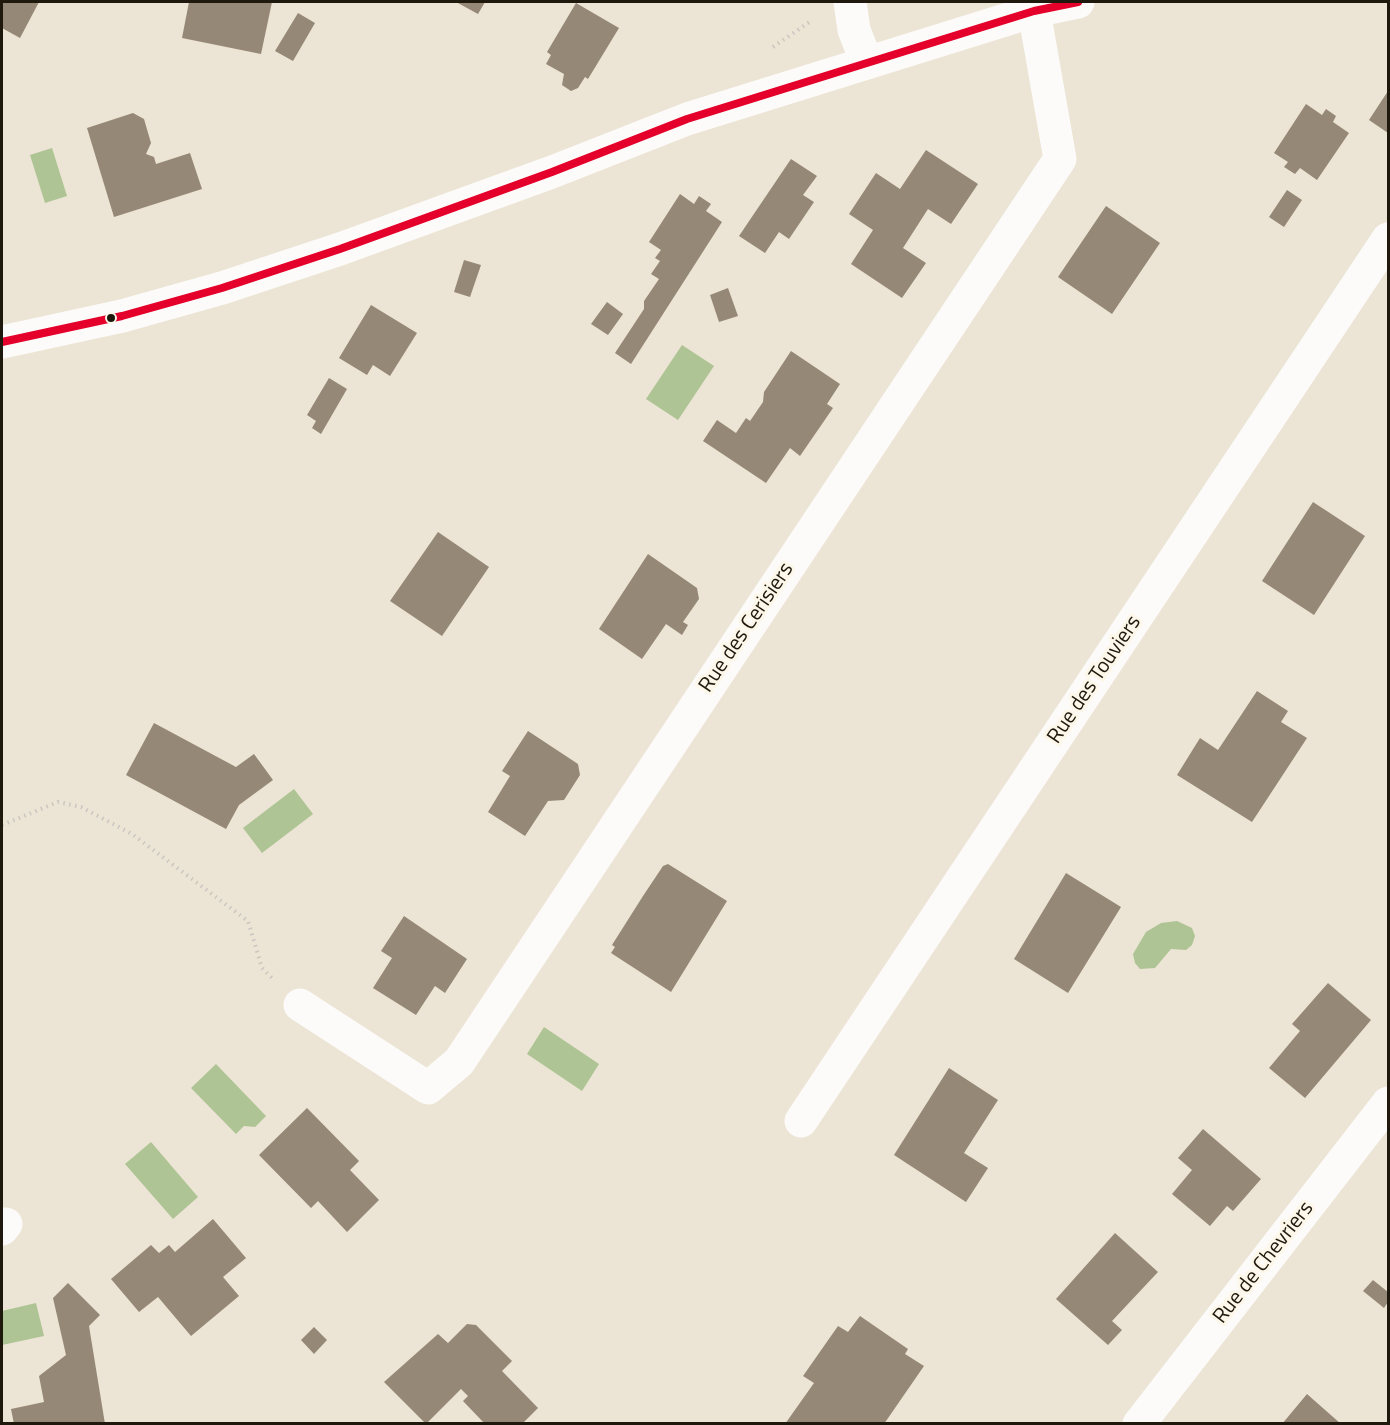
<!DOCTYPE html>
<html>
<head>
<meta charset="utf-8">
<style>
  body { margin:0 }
  #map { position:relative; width:1390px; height:1425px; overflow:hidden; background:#ece4d4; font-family:"Titillium Web",sans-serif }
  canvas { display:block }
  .frame { position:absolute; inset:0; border:3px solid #1e180d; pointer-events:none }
</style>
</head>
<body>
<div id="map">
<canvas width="1390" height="1425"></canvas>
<div class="frame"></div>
</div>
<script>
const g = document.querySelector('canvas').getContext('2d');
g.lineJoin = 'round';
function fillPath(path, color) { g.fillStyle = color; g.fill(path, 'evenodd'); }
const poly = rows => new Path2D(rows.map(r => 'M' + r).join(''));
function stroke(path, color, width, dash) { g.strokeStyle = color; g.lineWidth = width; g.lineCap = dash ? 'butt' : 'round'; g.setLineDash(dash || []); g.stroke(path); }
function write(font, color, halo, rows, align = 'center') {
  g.font = font + ' "Titillium Web",sans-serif'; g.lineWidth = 6; g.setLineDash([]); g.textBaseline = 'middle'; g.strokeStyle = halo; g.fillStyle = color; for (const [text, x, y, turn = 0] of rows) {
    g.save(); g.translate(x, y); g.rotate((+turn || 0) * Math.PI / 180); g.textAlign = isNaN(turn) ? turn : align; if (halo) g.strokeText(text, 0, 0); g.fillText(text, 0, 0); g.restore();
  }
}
fillPath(poly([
  [52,148,67,196,45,203,30,155],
  [682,345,714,366,678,420,646,399],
  [294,789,313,814,262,853,243,828],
  [1177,921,1192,928,1195,936,1192,945,1186,950,1171,949,1155,968,1140,969,1135,963,1133,954,1146,932,1161,923],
  [544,1027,599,1064,582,1091,527,1054],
  [216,1064,266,1116,255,1127,244,1126,236,1134,191,1088],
  [151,1142,198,1197,173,1219,125,1164],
  [36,1303,44,1336,2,1345,2,1311]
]), '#aec494');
fillPath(poly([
  [2,2,39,2,20,38,2,28],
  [189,2,272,2,261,54,182,38],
  [456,2,485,2,478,14],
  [576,3,619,28,588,79,585,77,578,88,571,91,562,85,564,74,546,64,551,55,547,52],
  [298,13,315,23,293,61,275,51],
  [1388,91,1388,133,1369,120],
  [1306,104,1322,115,1326,109,1336,116,1333,122,1349,133,1317,180,1300,168,1295,174,1284,167,1288,162,1274,153],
  [133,113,144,119,151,143,146,154,154,157,156,164,190,153,202,189,114,217,87,128],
  [926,150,978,184,951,224,928,209,903,248,926,263,902,298,851,264,873,230,849,214,876,173,900,189],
  [791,159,817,176,803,195,814,202,789,239,779,232,765,253,739,236],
  [1287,190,1302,200,1284,227,1269,217],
  [680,194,694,204,699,196,711,204,706,211,722,222,631,364,615,353,644,309,644,301,659,279,651,274,660,261,655,258,661,250,649,242],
  [1106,206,1160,243,1112,314,1058,277],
  [464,260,481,265,470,297,454,292],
  [728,288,738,316,719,322,710,295],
  [607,302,623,314,608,335,591,324],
  [371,305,417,333,390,376,373,365,367,375,339,358],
  [791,351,840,384,827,404,833,408,800,456,790,448,766,483,703,441,717,420,736,433,746,418,750,421,763,402,764,392],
  [329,378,347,389,321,434,312,428,316,421,307,415],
  [1313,502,1365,536,1314,615,1262,581],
  [438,532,489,567,442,636,390,601],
  [648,554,697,588,699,599,683,622,688,625,682,635,666,624,642,659,599,629],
  [1257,691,1288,711,1281,722,1307,738,1252,822,1177,775,1200,738,1218,750],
  [154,723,236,767,254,754,273,780,239,805,226,829,126,775],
  [528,731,578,764,580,775,564,800,548,801,525,836,488,812,510,776,502,771],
  [668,864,727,901,671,992,611,953,615,947,612,945,643,896,663,866],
  [1066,873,1121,907,1068,993,1014,959],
  [404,916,467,959,445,993,435,986,416,1015,373,988,392,958,381,951],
  [1328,983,1371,1020,1305,1098,1269,1068,1300,1031,1292,1024],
  [949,1068,998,1100,964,1153,988,1168,966,1202,894,1155],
  [307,1108,359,1161,350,1170,379,1200,347,1232,318,1201,311,1208,259,1155],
  [1203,1129,1261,1179,1233,1211,1227,1206,1210,1226,1172,1194,1192,1170,1178,1158],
  [213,1219,246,1258,223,1277,239,1296,191,1336,158,1297,139,1312,111,1279,151,1245,159,1253,169,1245,175,1252],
  [1115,1233,1158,1272,1112,1321,1122,1330,1108,1345,1056,1299],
  [1373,1280,1388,1292,1388,1302,1384,1308,1363,1291],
  [68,1283,100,1315,89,1326,105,1424,14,1424,11,1409,44,1402,39,1376,66,1355,53,1298],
  [860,1316,908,1349,905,1354,924,1366,895,1408,884,1424,785,1424,814,1383,803,1376,838,1326,848,1332],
  [467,1324,476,1325,512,1361,502,1371,538,1408,522,1424,485,1424,463,1401,468,1396,461,1389,426,1424,384,1382,438,1334,448,1343],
  [314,1327,327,1340,314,1354,301,1340],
  [1307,1394,1341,1424,1282,1424]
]), '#968876');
stroke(poly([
  [773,47,811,21],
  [2,825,58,802,81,807,132,834,248,921,262,968,272,978]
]), '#cac7c1', 4, [1.5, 4.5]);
stroke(poly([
  [850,2,854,30,867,63],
  [300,1005,428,1088,459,1062,1060,159,1034,11],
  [801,1121,1388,239],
  [2,1229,6,1224],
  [1139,1424,1388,1103]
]), '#fcfbf9', 33);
stroke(poly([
  [2,342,122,316,222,288,340,249,552,172,687,119,1034,11,1078,2]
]), '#fcfbf9', 33);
stroke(poly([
  [2,342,122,316,222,288,340,249,552,172,687,119,1034,11,1078,2]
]), '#e4002b', 8);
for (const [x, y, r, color] of [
  [111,318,5,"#1e180d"]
]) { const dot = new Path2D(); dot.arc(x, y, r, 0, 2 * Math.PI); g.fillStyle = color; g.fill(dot); stroke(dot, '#fdf7ea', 2); }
write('21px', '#1e180d', '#fdf7ea', [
  ["Rue des Cerisiers",747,628,-56],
  ["Rue des Touviers",1095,680,-56],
  ["Rue de Chevriers",1264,1263,-52]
]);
</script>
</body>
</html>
